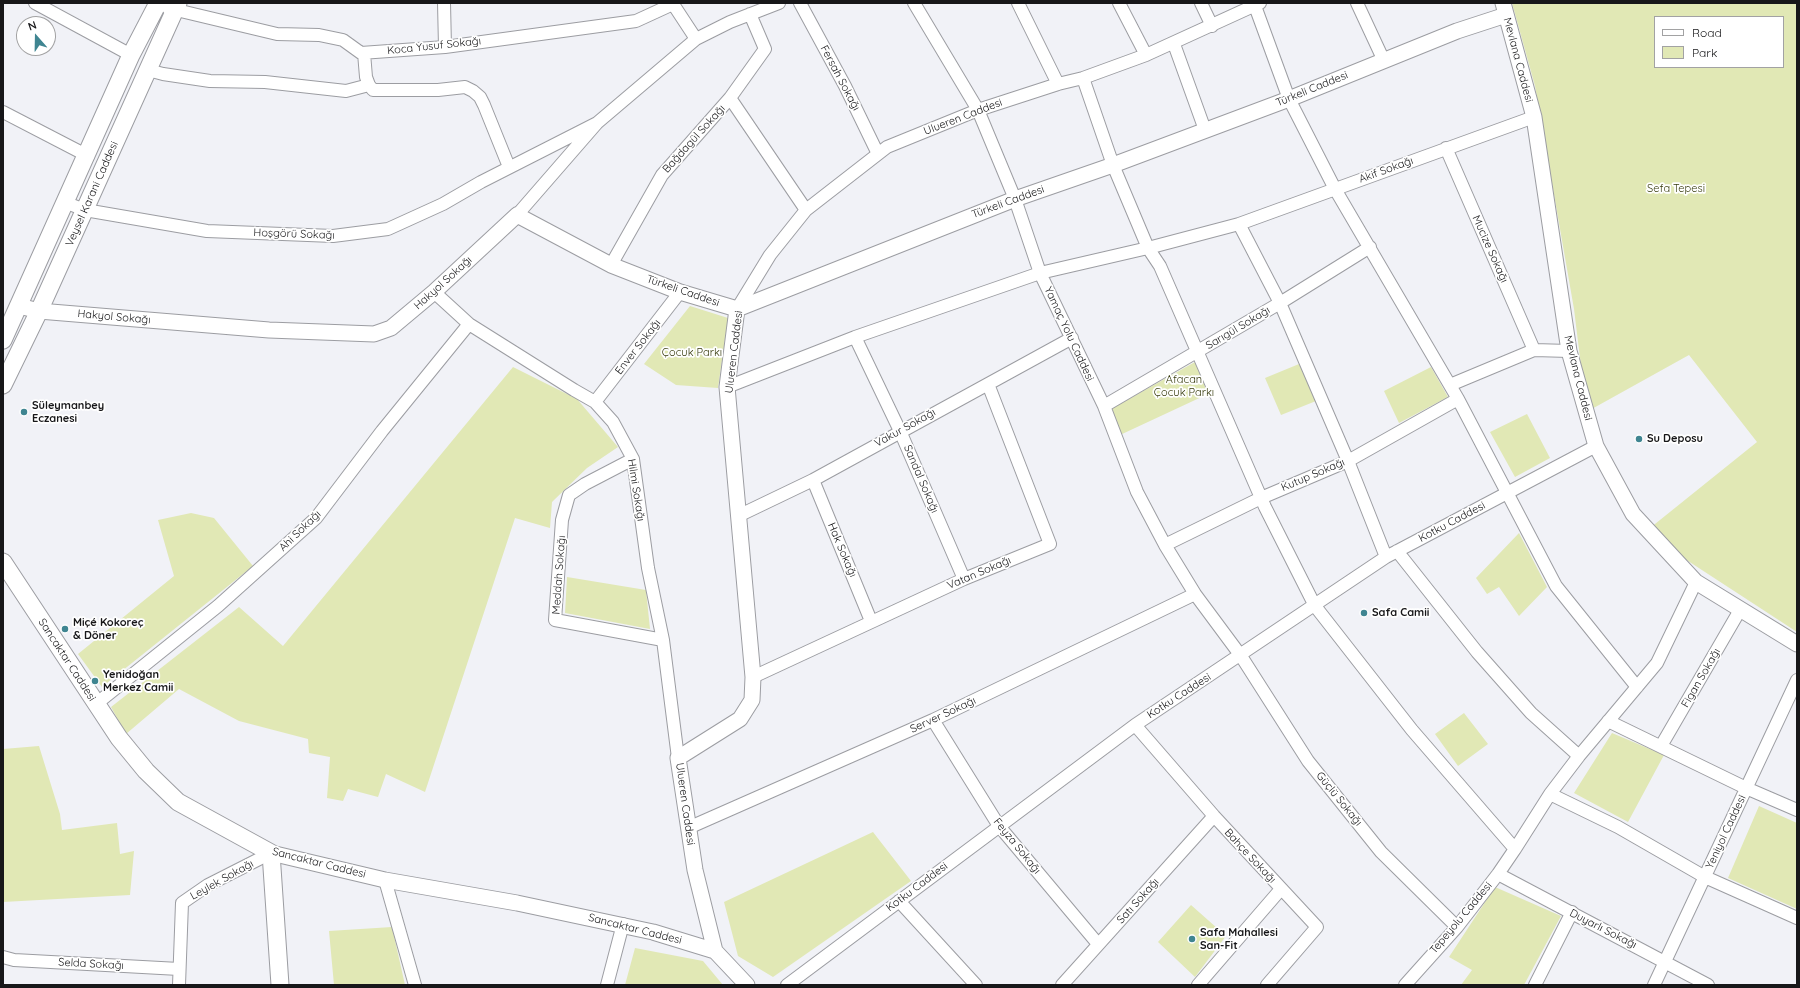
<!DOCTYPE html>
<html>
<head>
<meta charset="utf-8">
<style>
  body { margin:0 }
  #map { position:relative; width:1800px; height:988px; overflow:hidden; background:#f1f2f7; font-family:Quicksand,sans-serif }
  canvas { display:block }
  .frame { position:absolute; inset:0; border:4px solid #171719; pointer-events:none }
  .legend { position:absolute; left:1654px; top:16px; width:130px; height:52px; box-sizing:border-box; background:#fff; border:1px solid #a2a2a3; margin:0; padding:5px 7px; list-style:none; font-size:12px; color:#171719 }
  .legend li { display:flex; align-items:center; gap:8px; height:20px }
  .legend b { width:20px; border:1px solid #a2a2a3 }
  .north { position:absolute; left:16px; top:16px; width:40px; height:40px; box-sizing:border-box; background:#fff; border:1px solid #a2a2a3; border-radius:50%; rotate:340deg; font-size:11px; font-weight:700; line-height:16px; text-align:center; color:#171719 }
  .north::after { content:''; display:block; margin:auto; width:14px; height:18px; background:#3f8591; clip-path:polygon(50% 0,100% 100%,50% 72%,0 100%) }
</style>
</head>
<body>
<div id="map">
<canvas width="1800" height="988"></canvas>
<div class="frame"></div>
<ul class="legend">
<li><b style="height:5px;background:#fff"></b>Road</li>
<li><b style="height:11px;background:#e1e8b5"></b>Park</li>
</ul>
<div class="north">N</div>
</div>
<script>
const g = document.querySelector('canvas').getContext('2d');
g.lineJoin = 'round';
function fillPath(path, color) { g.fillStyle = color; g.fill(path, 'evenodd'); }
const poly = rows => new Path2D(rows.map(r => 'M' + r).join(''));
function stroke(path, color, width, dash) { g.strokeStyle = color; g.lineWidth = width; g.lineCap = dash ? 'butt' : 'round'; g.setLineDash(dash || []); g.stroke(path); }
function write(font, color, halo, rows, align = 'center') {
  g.font = font + ' Quicksand,sans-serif'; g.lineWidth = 3.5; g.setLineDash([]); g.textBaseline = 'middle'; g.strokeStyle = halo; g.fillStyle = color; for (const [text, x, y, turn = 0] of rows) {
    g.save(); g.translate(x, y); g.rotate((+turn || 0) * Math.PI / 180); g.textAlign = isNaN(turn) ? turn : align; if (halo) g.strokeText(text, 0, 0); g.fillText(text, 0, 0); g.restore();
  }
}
fillPath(poly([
  [1512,3,1797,3,1797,632,1685,559,1650,528,1757,442,1689,355,1590,410,1581,366,1574,309,1535,86],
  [1655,17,1783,17,1783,67,1655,67],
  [690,306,728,318,718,388,676,385,644,364],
  [1195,362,1208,394,1120,435,1111,409],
  [1299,364,1316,401,1281,415,1265,378],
  [513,367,577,399,618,447,587,468,552,502,550,528,515,518,425,792,386,774,378,797,348,789,343,801,327,798,330,757,309,753,308,739,239,721,179,689,126,734,111,707,239,607,283,646],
  [1431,367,1448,397,1399,423,1384,391],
  [1527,414,1550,458,1515,477,1490,432],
  [191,513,214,518,253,566,102,687,78,654,174,576,158,520],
  [1519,533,1547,587,1519,616,1499,587,1487,594,1476,578],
  [567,577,646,590,650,629,565,613],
  [1464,713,1488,744,1458,766,1435,734],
  [1612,733,1664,755,1628,822,1574,793],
  [39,746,60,814,62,830,117,823,120,854,134,851,130,895,3,902,3,749],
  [1759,806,1797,823,1797,909,1728,878],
  [873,832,911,881,773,977,738,956,724,902],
  [1495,887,1561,916,1524,985,1461,985,1472,970,1449,957],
  [1191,905,1226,936,1195,977,1158,942],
  [392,927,405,985,334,985,329,931],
  [635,948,703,961,723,985,625,985]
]), '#e1e8b5');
const minor = poly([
  [35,3,131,55],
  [444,3,445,47],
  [800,3,845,86,878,154],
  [914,3,978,110,1015,199,1040,273,1104,406,1137,492,1165,545,1195,594,1241,656,1308,761,1381,852,1457,927],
  [1018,3,1058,84],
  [1119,3,1146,55],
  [1201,3,1212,26],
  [1357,3,1384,61],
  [1255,6,1289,99,1335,189,1458,399,1556,586,1637,687],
  [168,8,277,34,319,35,343,40,361,53,445,47,636,21,673,4,696,39],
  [1174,44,1205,130],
  [364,53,366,77,369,85,373,90,438,90,465,87,473,91,480,97,484,105,509,167],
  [148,70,163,74,210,81,265,82,346,91,369,85],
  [730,98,806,210],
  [3,112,88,156],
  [1446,148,1534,350],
  [64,202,85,210,207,231,333,236,388,229,443,204,481,182,597,123],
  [517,215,597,123,696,39,730,22,779,3],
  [1239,224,1534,117],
  [611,265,662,175,730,98,765,49,750,14],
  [434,292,469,324,574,390,595,402,613,422,633,459,648,568,663,640,678,758],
  [737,309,770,255,806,210,887,147,978,110,1058,84,1083,78,1146,55,1260,3],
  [855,337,900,431,964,579],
  [1450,385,1534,350,1569,351],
  [727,387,855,337,1040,273,1148,248,1113,165,1083,78],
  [595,402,680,292],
  [1104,406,1280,303,1370,247],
  [633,459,585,484,569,495,562,520,555,620,663,640],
  [813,480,871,621],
  [738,516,813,480,1072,338],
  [1165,545,1261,498,1348,461,1458,399],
  [1397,551,1477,652,1531,713,1579,756],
  [1386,557,1348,461,1280,303,1239,224,1148,248,1160,266,1265,507,1315,606,1412,730,1515,849,1550,794],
  [1696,582,1657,663,1579,756,1550,794,1618,827,1705,877,1797,918],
  [753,677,964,579,1050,544,988,384],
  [96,704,218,606,316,518,382,431,469,324],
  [933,720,999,826,1098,944],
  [1608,721,1746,788,1797,810],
  [1135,725,1214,816,1317,927,1267,985],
  [1661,746,1740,610],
  [688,828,933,720,1195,594],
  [1498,874,1708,985],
  [385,880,415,985],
  [899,901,976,985],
  [3,957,14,960,179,969],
  [179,985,182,903,208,885,271,853],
  [607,985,623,924],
  [787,985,1135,725,1386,557,1596,446],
  [1062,985,1214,816],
  [1198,985,1281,889],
  [1405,985,1457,927,1498,874,1515,849],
  [1535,985,1572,912],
  [1654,985,1797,680]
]);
const tertiary = poly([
  [1503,3,1534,117,1569,351,1596,446,1633,514,1696,582,1797,644],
  [19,306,39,311,269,330,374,334,391,328,434,292,517,215,611,265,680,292,737,309,1015,199,1113,165,1289,99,1457,31,1506,15],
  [271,853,385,880,517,903,653,932,715,951,747,985],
  [715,951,695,870,678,758,740,719,752,700,753,677,727,387,737,309]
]);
const secondary = poly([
  [3,340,131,55,158,3],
  [3,385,39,311,178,3],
  [3,562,119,738,146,771,178,802,271,853,280,985]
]);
stroke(minor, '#9c9da2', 14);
stroke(tertiary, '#9c9da2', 17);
stroke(secondary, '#9c9da2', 19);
stroke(minor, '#fff', 12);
stroke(tertiary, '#fff', 15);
stroke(secondary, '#fff', 17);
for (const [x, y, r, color] of [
  [24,412,4,"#3f8591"],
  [1639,439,4,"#3f8591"],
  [1364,613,4,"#3f8591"],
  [65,629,4,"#3f8591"],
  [95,681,4,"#3f8591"],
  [1192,939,4,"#3f8591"]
]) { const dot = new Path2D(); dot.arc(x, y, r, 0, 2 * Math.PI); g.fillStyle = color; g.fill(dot); stroke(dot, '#fff', 1.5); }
write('11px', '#171719', '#fff', [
  ["Koca Yusuf Sokağı",434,46,-6],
  ["Mevlana Caddesi",1518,60,75],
  ["Fersah Sokağı",840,78,62],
  ["Türkeli Caddesi",1312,89,-22],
  ["Ulueren Caddesi",963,117,-21],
  ["Bağdagül Sokağı",694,139,-48],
  ["Akif Sokağı",1386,170,-20],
  ["Veysel Karani Caddesi",92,194,-66],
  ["Türkeli Caddesi",1008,202,-20],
  ["Hoşgörü Sokağı",294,234,2],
  ["Mucize Sokağı",1490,249,66],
  ["Hakyol Sokağı",443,283,-42],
  ["Türkeli Caddesi",683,291,19],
  ["Hakyol Sokağı",114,317,5],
  ["Sarıgül Sokağı",1238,328,-31],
  ["Yamaç Yolu Caddesi",1069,334,65],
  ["Enver Sokağı",638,347,-52],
  ["Ulueren Caddesi",734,352,-83],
  ["Mevlana Caddesi",1578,378,76],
  ["Vakur Sokağı",905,428,-29],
  ["Kutup Sokağı",1313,475,-23],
  ["Sandal Sokağı",921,479,67],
  ["Hilmi Sokağı",636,490,81],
  ["Kotku Caddesi",1452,522,-28],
  ["Ahi Sokağı",300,531,-44],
  ["Hak Sokağı",842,550,67],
  ["Vatan Sokağı",979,573,-23],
  ["Meddah Sokağı",559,575,-86],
  ["Sancaktar Caddesi",67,660,57],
  ["Figan Sokağı",1701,678,-60],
  ["Kotku Caddesi",1179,696,-33],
  ["Server Sokağı",943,715,-25],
  ["Güçlü Sokağı",1339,799,51],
  ["Ulueren Caddesi",685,804,82],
  ["Yeniyol Caddesi",1726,832,-65],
  ["Feyza Sokağı",1017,846,51],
  ["Bahçe Sokağı",1250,856,47],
  ["Sancaktar Caddesi",319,863,14],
  ["Leylek Sokağı",222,880,-29],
  ["Kotku Caddesi",917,887,-37],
  ["Satı Sokağı",1138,901,-48],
  ["Tepeyolu Caddesi",1461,918,-50],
  ["Sancaktar Caddesi",635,929,14],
  ["Duyarlı Sokağı",1603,929,27],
  ["Selda Sokağı",91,964,3]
]);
write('11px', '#363a0c', '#fff', [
  ["Sefa Tepesi",1676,189],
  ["Çocuk Parkı",692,353],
  ["Afacan",1184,380],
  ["Çocuk Parkı",1184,393]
]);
write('bold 11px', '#171719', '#fff', [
  ["Süleymanbey",32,406],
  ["Eczanesi",32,419],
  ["Su Deposu",1647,439],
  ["Safa Camii",1372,613],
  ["Miçé Kokoreç",73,623],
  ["& Döner",73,636],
  ["Yenidoğan",103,675],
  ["Merkez Camii",103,688],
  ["Safa Mahallesi",1200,933],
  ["San-Fit",1200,946]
], 'left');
</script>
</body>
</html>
